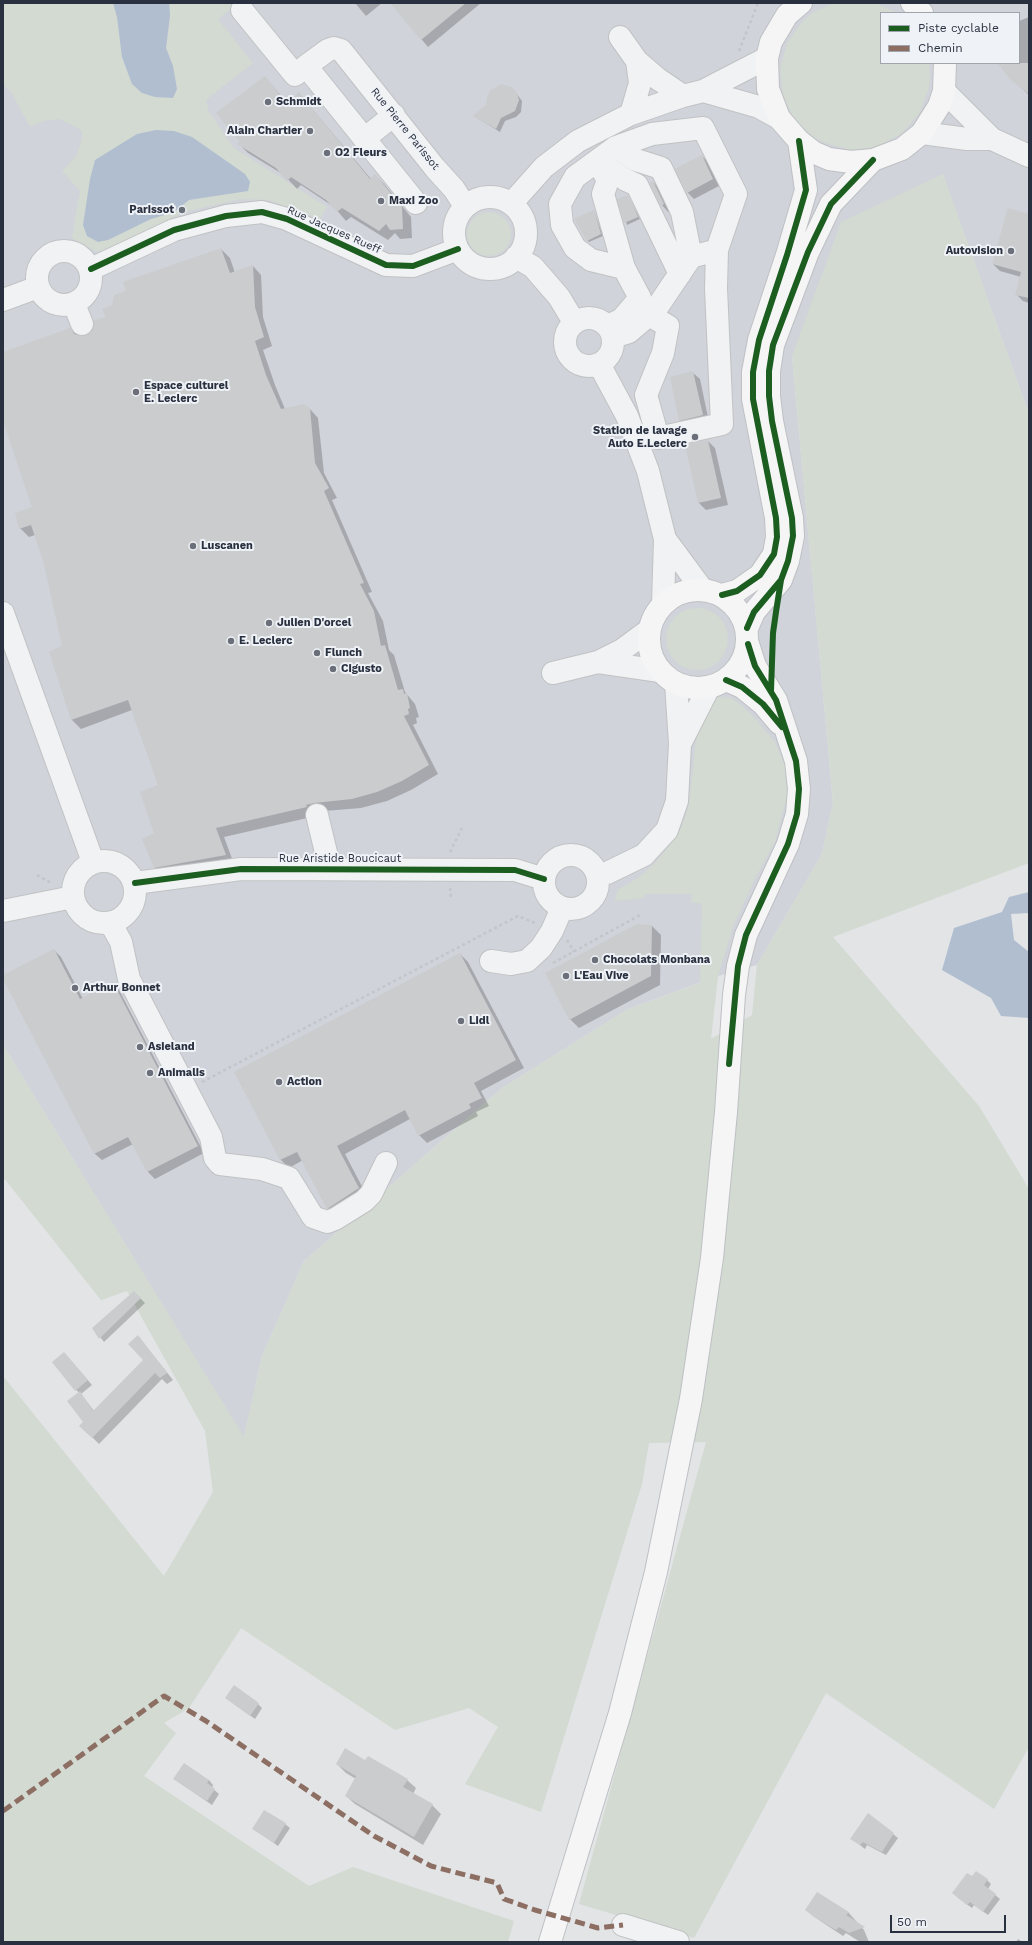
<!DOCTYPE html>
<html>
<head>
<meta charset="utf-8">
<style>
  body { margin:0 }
  #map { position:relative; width:1032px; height:1945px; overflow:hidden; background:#e2e4e6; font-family:"Work Sans",sans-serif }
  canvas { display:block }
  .frame { position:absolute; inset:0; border:4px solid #29303f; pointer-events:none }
  .legend { position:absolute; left:880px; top:12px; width:140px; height:52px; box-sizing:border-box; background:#eff2f6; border:1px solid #a0a4ad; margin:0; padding:5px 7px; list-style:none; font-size:12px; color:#29303f }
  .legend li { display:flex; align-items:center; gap:8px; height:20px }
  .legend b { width:20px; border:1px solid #a0a4ad }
  .scale { position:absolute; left:890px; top:1915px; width:116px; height:18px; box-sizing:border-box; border:2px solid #29303f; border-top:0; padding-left:5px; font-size:12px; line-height:14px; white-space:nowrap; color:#29303f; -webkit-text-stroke:3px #eff2f6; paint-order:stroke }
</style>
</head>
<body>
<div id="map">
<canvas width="1032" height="1945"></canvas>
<div class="frame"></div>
<ul class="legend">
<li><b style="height:5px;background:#1b5e20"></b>Piste cyclable</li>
<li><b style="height:5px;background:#8d6e63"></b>Chemin</li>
</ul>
<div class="scale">50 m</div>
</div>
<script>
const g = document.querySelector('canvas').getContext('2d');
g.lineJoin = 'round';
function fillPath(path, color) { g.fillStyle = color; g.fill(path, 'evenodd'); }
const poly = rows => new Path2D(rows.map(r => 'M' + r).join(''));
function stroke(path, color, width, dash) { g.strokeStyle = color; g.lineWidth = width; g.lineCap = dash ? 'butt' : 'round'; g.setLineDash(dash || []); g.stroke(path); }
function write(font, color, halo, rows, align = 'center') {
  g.font = font + ' "Work Sans",sans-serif'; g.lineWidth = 4; g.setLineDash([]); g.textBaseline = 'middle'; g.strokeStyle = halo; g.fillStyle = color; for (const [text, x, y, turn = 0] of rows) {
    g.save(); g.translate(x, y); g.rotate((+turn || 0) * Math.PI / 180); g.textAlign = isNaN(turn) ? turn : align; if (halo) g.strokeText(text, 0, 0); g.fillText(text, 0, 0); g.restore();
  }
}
fillPath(poly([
  [3,3,1029,3,1029,414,943,175,792,356,833,803,822,854,757,965,718,976,628,1009,502,1088,304,1261,262,1356,244,1438,3,1045],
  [881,13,1019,13,1019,63,881,63]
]), '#d0d3d9');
fillPath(poly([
  [3,3,113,3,117,17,173,66,166,48,170,15,169,3,238,3,218,19,253,63,206,100,209,112,234,148,327,207,320,219,268,200,241,199,184,212,128,241,97,252,72,238,80,191,62,171,76,156,82,140,82,131,74,126,59,119,43,121,30,127,11,92,3,85],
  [834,3,876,3,897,13,881,13,881,63,929,63,930,79,928,91,919,114,901,134,877,147,851,150,825,143,813,137,794,119,783,95,780,69,787,43,802,22,812,13],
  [943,174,1029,414,1029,863,833,937,979,1106,1029,1189,1029,1747,994,1809,826,1693,694,1938,579,1904,706,1442,649,1443,642,1484,541,1812,465,1784,498,1727,469,1708,395,1730,241,1628,189,1708,164,1723,176,1733,144,1776,309,1886,353,1867,514,1921,508,1942,3,1942,3,1376,164,1576,213,1492,205,1431,127,1291,101,1300,3,1177,3,1045,244,1437,262,1356,304,1261,502,1088,628,1009,700,983,702,904,691,902,692,894,645,894,644,898,614,901,618,890,639,877,654,864,669,846,682,826,689,804,696,741,700,725,711,704,717,696,731,698,741,705,751,714,775,742,785,766,787,797,775,842,756,877,734,924,718,976,711,1039,752,1015,757,965,822,854,833,803,792,356,841,222],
  '467 234a22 22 0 1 1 44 0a22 22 0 1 1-44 0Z',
  '666 639a31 31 0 1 1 62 0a31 31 0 1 1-62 0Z'
]), '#d2dad2');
fillPath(poly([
  [113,3,169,3,170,15,166,48,173,66,177,89,173,98,155,97,142,93,132,84,122,57,117,17],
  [156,130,174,131,192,137,245,174,250,182,248,191,189,200,174,212,151,219,108,240,98,242,87,236,83,225,90,179,95,160,137,134],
  [1029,892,1029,913,1011,914,1014,940,1029,952,1029,1018,1001,1016,991,998,942,970,954,928,1002,912,1009,897]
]), '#b1bed0');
fillPath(poly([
  [355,3,382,3,366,16],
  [391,3,481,3,428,47],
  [1029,17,1029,95,1012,79,1000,63,1019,63,1019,21],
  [265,77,288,104,299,93,371,179,375,175,384,184,411,217,412,238,400,239,395,233,388,240,351,217,346,221,334,207,301,185,297,189,284,175,248,153,239,144,241,142],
  [514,90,522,101,521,112,516,117,505,121,500,132,474,116,487,105],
  [702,156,709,163,719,186,694,199,687,192],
  [653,182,660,189,670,211,668,212,662,205],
  [627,196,640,219,627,225,619,200],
  [594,211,603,236,589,242,588,241],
  [1029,215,1029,303,1023,301,1016,294,1021,277,1000,271,993,264],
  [221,249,230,258,235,273,253,266,261,275,263,317,272,346,263,350,275,385,285,409,309,408,318,418,324,473,337,498,332,500,372,592,368,593,383,621,389,650,394,655,405,692,415,704,419,717,416,718,417,723,413,725,438,774,411,790,387,801,361,808,324,811,316,816,224,837,234,864,164,876,155,867,159,786,132,710,81,729,72,720,50,652,64,646,44,560,35,535,29,537,20,528,34,508,3,418,3,353,70,330,80,337,87,336,107,317,113,306],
  [693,373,700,379,709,422,687,427,680,420],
  [708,441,715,448,728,505,706,510,699,503],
  [652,926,661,935,660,985,579,1028,570,1019],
  [54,950,61,957,83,999,113,983,119,990,204,1153,155,1179,148,1172,133,1144,102,1160,95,1154,3,976],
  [460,954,468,962,524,1068,481,1091,489,1106,476,1112,478,1116,427,1143,419,1135,410,1119,345,1154,367,1196,336,1216,328,1208,303,1160,289,1168,281,1160,235,1072],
  [134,1292,145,1303,104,1342,93,1328],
  [138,1336,173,1380,167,1384,162,1379,99,1444,81,1426,84,1422,79,1393,53,1363,68,1357,92,1385,81,1394,94,1411,144,1360],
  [226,1698,258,1704,262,1708,255,1719],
  [337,1764,407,1780,416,1788,413,1794,432,1805,441,1814,423,1845,355,1804,346,1796,356,1779,346,1773],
  [174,1779,209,1780,213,1785,212,1788,219,1794,212,1805],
  [868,1814,898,1838,886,1855,867,1845,865,1849,852,1839],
  [285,1824,290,1828,278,1846,254,1829],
  [972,1877,987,1880,991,1884,988,1889,1000,1899,988,1915,974,1905,972,1908,957,1897],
  [807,1910,848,1912,864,1930,869,1942,860,1942,846,1933,843,1936,813,1916],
  [1018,1939,1023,1942,1016,1942]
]), '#0003');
fillPath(poly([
  [390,3,466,3,421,40],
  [997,63,1029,63,1029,94,1011,80],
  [265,76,287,104,299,92,370,179,375,174,402,207,403,229,390,230,386,224,379,231,342,208,337,212,326,200,291,177,287,181,276,168,237,144,240,142,216,113],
  [501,84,512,87,517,93,519,100,515,111,501,118,496,129,473,116,486,105,487,97,491,90],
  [702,155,713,179,687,193,675,169],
  [653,181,664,204,661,206,650,183],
  [628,195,638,217,624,223,617,199],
  [1008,208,1029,214,1029,298,1015,295,1021,272,992,264],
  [594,210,601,234,587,241,574,219],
  [221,248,230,273,253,265,255,307,264,337,255,341,266,375,281,409,304,404,310,408,315,463,329,488,324,491,364,583,360,584,374,611,381,646,385,645,398,690,403,689,404,694,407,693,410,708,408,709,409,714,404,716,429,765,402,781,377,792,352,799,314,803,306,805,307,807,216,828,226,855,154,868,142,839,154,833,140,792,158,785,128,700,71,720,49,652,62,646,43,560,31,525,19,529,15,513,32,507,3,421,3,352,70,328,74,334,80,336,87,335,92,331,94,326,94,320,106,317,102,309,112,305,114,295,126,291,123,282],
  [693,371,703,415,679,421,670,377],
  [708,440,721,498,698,503,685,445],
  [637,924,652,925,651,976,569,1020,545,973],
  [54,949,80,999,113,982,198,1146,147,1172,128,1137,94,1154,3,979,3,975],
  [460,953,516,1060,474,1083,482,1098,469,1104,471,1108,418,1136,405,1110,337,1146,359,1188,327,1209,297,1152,280,1160,234,1072],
  [134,1291,141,1298,99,1339,92,1328],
  [138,1335,167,1373,160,1378,155,1373,92,1438,79,1426,83,1422,67,1401,80,1391,93,1411,143,1360,128,1344],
  [64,1352,88,1380,75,1391,52,1362],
  [234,1685,259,1703,250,1716,225,1698],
  [345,1748,365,1760,368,1756,408,1779,403,1787,433,1804,414,1837,345,1796,356,1776,336,1764],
  [184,1763,209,1780,207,1783,215,1789,207,1801,173,1779],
  [264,1810,286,1823,274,1843,252,1829],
  [868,1813,894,1833,882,1852,863,1842,860,1845,850,1839],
  [976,1871,988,1879,984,1885,996,1894,983,1912,970,1902,967,1905,952,1893,967,1873,972,1876],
  [817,1892,849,1912,846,1915,865,1927,849,1933,839,1927,836,1930,813,1916,805,1910]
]), '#caccce');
const minor = poly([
  [242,10,295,75,306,66,416,203],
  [620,37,637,61,658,79,683,96],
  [306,66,328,50,334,48,341,50,435,168,454,189,465,206],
  [703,91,759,107,779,118],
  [944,91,992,139,1029,156],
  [631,114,640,83,637,61],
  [922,133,967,139,992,139],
  [364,139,394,115],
  [597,161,626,180,637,185,680,274],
  [597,161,608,180,603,194,624,268],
  '454 233a36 36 0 1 1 72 0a36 36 0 1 1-72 0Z',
  [511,204,544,167,578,141,631,114,683,96,703,91,767,58],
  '37 278a27 27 0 1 1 54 0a27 27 0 1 1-54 0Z',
  [516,257,533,267,559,297,574,322],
  [91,269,174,230,226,216,262,212,287,219,386,265,413,266,458,249],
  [3,300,38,287],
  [74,304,82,324],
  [649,315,668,326,663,353,646,395,658,438,722,424,716,288,717,250],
  '565 342a24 24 0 1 1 48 0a24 24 0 1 1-48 0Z',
  [608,326,622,319,640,298,624,268,591,260,575,248,562,225,560,204,575,177,616,147,652,134,703,128,736,194,717,250,691,257],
  [613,337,629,332,656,309,691,257,682,212,661,168,636,160,616,147],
  [599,364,627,416,648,471,665,539,663,603],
  [665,539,702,589],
  [3,613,93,862],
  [598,662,660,671],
  [553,673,598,662,622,650,649,630],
  [680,744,709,687],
  [317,815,330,869],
  '544 882a27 27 0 1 1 54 0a27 27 0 1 1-54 0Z',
  '73 892a31 31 0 1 1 62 0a31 31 0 1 1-62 0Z',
  [597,875,607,873,644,855,667,830,677,801,680,744,676,683],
  [135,883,241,869,515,870,544,879],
  [3,911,73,897],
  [111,924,121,942,129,979,211,1137,215,1158,220,1164,262,1169,289,1178,313,1217,327,1222,335,1219,364,1201,371,1194,386,1163],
  [491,961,511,964,527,961,541,948,552,931,562,908],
  [623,1925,678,1942]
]);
const major = poly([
  [801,3,787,15,771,42,767,58,768,89,779,118,799,141,813,152,829,159,851,162,873,160,902,149,922,133,939,106,944,91,945,63],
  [912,3,922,13],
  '649 639a49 49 0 1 1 98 0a49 49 0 1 1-98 0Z',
  [722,595,737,591,760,575,774,554,777,537,776,518,753,399,753,372,759,340,787,255,806,190,799,141],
  [747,628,754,612,781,580,788,561,793,536,792,518,772,421,769,396,769,371,773,345,808,252,831,204,873,160],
  [726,680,742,687,763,704,779,723],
  [550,1942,620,1713,656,1572,691,1399,712,1258,726,1112,734,995,738,966,746,935,788,844,797,814,799,789,796,761,776,700,755,666,748,644]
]);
stroke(minor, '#c0c2c4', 24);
stroke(major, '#bec0c4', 24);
stroke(poly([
  [739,51,758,3],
  [450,852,462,828],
  [37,875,51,883],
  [450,888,451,897],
  [567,940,574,952],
  [553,963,640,915],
  [202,1082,518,916,535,923]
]), '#c3c5ca', 2.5, [3, 3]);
stroke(minor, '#f1f2f3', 22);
stroke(major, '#f5f5f6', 22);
stroke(poly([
  [3,1811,164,1696,206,1721,374,1836,431,1866,497,1883,504,1899,535,1910,598,1928,623,1925]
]), '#8d6e63', 5, [10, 5]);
stroke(poly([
  [91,269,174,230,226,216,262,212,287,219,386,265,413,266,458,249],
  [722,595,737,591,760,575,774,554,777,537,776,518,753,399,753,372,759,340,787,255,806,190,799,141],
  [747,628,754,612,781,580],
  [726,680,742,687,763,704,782,727],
  [771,691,773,633,776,612,781,580,788,561,793,536,792,518,772,421,769,396,769,371,773,345,808,252,831,204,873,160],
  [135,883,241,869,515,870,544,879],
  [729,1064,738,966,746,935,788,844,797,814,799,789,796,761,776,700,755,666,748,644]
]), '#1b5e20', 6);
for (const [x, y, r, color] of [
  [268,102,4,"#6a6f79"],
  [310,131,4,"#6a6f79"],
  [327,153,4,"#6a6f79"],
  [381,201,4,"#6a6f79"],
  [182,210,4,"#6a6f79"],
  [1011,251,4,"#6a6f79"],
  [136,392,4,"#6a6f79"],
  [695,437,4,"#6a6f79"],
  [193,546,4,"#6a6f79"],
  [269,623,4,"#6a6f79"],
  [231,641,4,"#6a6f79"],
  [317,653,4,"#6a6f79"],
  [333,669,4,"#6a6f79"],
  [595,960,4,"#6a6f79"],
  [566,976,4,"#6a6f79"],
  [75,988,4,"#6a6f79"],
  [461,1021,4,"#6a6f79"],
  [140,1047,4,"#6a6f79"],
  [150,1073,4,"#6a6f79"],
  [279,1082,4,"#6a6f79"]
]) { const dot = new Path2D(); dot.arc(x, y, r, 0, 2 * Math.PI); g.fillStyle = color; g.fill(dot); stroke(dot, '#eff2f6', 1.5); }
write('bold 11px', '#29303f', '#eff2f6', [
  ["Schmidt",276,102],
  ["Alain Chartier",302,131,"right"],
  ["O2 Fleurs",335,153],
  ["Maxi Zoo",389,201],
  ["Parissot",174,210,"right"],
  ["Autovision",1003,251,"right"],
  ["Espace culturel",144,386],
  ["E. Leclerc",144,399],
  ["Station de lavage",687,431,"right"],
  ["Auto E.Leclerc",687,444,"right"],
  ["Luscanen",201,546],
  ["Julien D'orcel",277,623],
  ["E. Leclerc",239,641],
  ["Flunch",325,653],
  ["Cigusto",341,669],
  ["Chocolats Monbana",603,960],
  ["L'Eau Vive",574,976],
  ["Arthur Bonnet",83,988],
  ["Lidl",469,1021],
  ["Asieland",148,1047],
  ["Animalis",158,1073],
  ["Action",287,1082]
], 'left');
write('11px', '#29303f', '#eff2f6', [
  ["Rue Pierre Parissot",405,129,51],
  ["Rue Jacques Rueff",334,230,24],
  ["Rue Aristide Boucicaut",340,859]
]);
</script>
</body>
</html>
